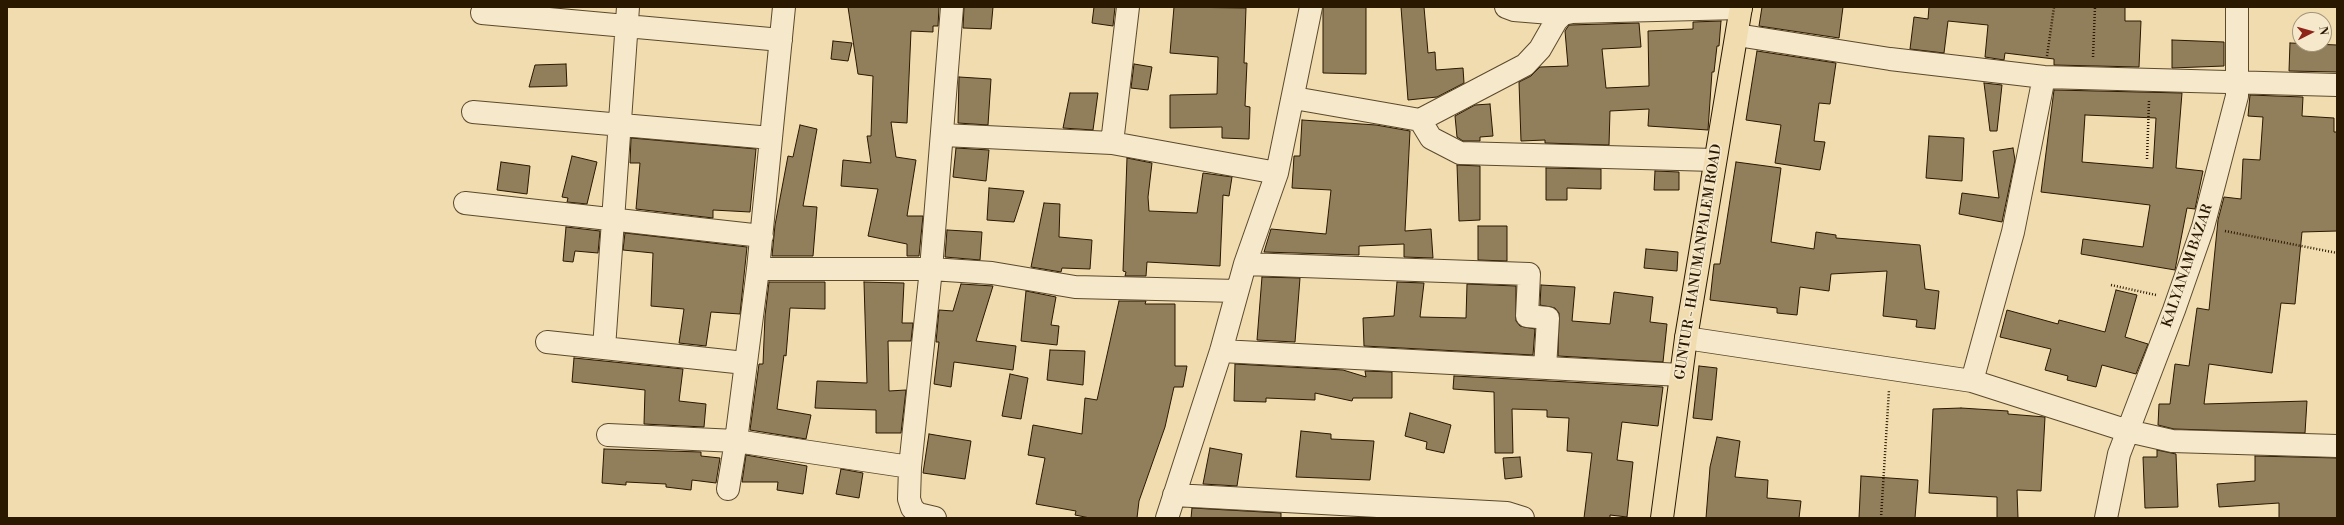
<!DOCTYPE html>
<html>
<head>
<meta charset="utf-8">
<style>
  body { margin:0 }
  #map { position:relative; width:2344px; height:525px; overflow:hidden; background:#f0dcaf; font-family:"Libre Bodoni",serif }
  canvas { display:block }
  .frame { position:absolute; inset:0; border:8px solid #2a1800; pointer-events:none }
  .north { position:absolute; left:2292px; top:12px; width:40px; height:40px; box-sizing:border-box; background:#f5e8cb; border:1px solid #a4957a; border-radius:50%; rotate:84deg; font-size:11px; font-weight:700; line-height:16px; text-align:center; color:#2a1800 }
  .north::after { content:''; display:block; margin:auto; width:14px; height:18px; background:#8f2418; clip-path:polygon(50% 0,100% 100%,50% 72%,0 100%) }
</style>
</head>
<body>
<div id="map">
<canvas width="2344" height="525"></canvas>
<div class="frame"></div>
<div class="north">N</div>
</div>
<script>
const g = document.querySelector('canvas').getContext('2d');
g.lineJoin = 'round';
function fillPath(path, color) { g.fillStyle = color; g.fill(path, 'evenodd'); }
const poly = rows => new Path2D(rows.map(r => 'M' + r).join(''));
function stroke(path, color, width, dash) { g.strokeStyle = color; g.lineWidth = width; g.lineCap = dash ? 'butt' : 'round'; g.setLineDash(dash || []); g.stroke(path); }
function write(font, color, halo, rows, align = 'center') {
  g.font = font + ' "Libre Bodoni",serif'; g.lineWidth = 3.5; g.setLineDash([]); g.textBaseline = 'middle'; g.strokeStyle = halo; g.fillStyle = color; for (const [text, x, y, turn = 0] of rows) {
    g.save(); g.translate(x, y); g.rotate((+turn || 0) * Math.PI / 180); g.textAlign = isNaN(turn) ? turn : align; if (halo) g.strokeText(text, 0, 0); g.fillText(text, 0, 0); g.restore();
  }
}
const building = poly([
  [848,7,939,7,938,26,933,26,933,32,911,31,907,123,891,122,896,157,916,160,907,216,923,216,919,256,907,256,907,244,868,236,878,189,841,186,843,160,871,163,867,136,871,136,873,76,858,74,848,7],
  [964,7,993,7,991,29,963,28,964,7],
  [1094,7,1115,7,1113,26,1092,23,1094,7],
  [1174,7,1246,8,1244,63,1247,63,1245,106,1250,107,1249,139,1222,138,1222,127,1170,128,1170,95,1217,94,1218,57,1170,53,1174,7],
  [1323,7,1366,7,1366,74,1323,73,1323,7],
  [1401,7,1424,7,1428,53,1435,52,1436,70,1463,68,1464,83,1437,97,1408,100,1401,7],
  [1762,7,1843,7,1839,38,1759,26,1762,7],
  [1929,7,2125,7,2125,21,2141,21,2139,67,2054,65,2054,59,2005,53,2004,60,1985,57,1988,25,1948,21,1944,53,1910,49,1914,17,1928,19,1929,7],
  [1721,21,1719,46,1717,46,1714,72,1712,72,1708,130,1648,126,1649,109,1610,111,1609,145,1545,143,1545,140,1521,141,1519,82,1531,76,1540,67,1568,66,1565,31,1569,25,1639,23,1641,47,1602,49,1606,88,1649,86,1648,31,1693,29,1693,22,1721,21],
  [2172,40,2224,42,2224,66,2172,68,2172,40],
  [833,41,852,43,848,61,831,59,833,41],
  [2290,43,2337,45,2337,72,2289,71,2290,43],
  [1757,51,1836,63,1830,104,1819,103,1814,141,1825,142,1820,170,1775,163,1781,125,1746,120,1757,51],
  [566,64,567,86,529,87,535,65,566,64],
  [1134,64,1152,67,1148,90,1131,88,1134,64],
  [959,77,991,79,988,125,958,123,959,77],
  [1984,83,2002,85,1997,131,1990,131,1984,83],
  [2054,90,2182,93,2176,168,2203,171,2195,209,2187,208,2175,270,2081,254,2083,239,2143,247,2150,205,2041,192,2054,90],
  [2085,115,2156,118,2153,168,2082,162,2085,115],
  [1070,93,1098,93,1093,130,1063,128,1070,93],
  [2250,95,2303,97,2302,116,2334,118,2334,132,2337,132,2337,231,2302,232,2295,304,2281,303,2272,373,2209,364,2204,404,2307,401,2305,433,2174,429,2158,425,2159,404,2170,404,2175,364,2189,366,2197,308,2209,310,2218,220,2224,197,2241,199,2243,159,2260,160,2263,117,2248,116,2250,95],
  [1490,104,1493,136,1480,137,1480,141,1463,141,1457,137,1455,116,1475,105,1490,104],
  [1302,120,1376,125,1410,131,1405,231,1431,229,1433,258,1404,257,1404,244,1359,246,1359,255,1264,252,1271,229,1326,234,1331,190,1292,188,1294,156,1300,156,1302,120],
  [800,125,817,129,803,206,817,207,813,256,772,256,775,225,788,156,793,157,800,125],
  [1929,136,1964,138,1962,181,1926,178,1929,136],
  [631,138,756,149,750,212,713,210,713,218,636,209,640,163,630,163,631,138],
  [956,148,989,150,986,181,953,177,956,148],
  [2013,148,2015,160,2002,222,1959,214,1962,193,1999,198,1993,151,2013,148],
  [572,156,597,162,587,204,567,202,568,198,562,197,572,156],
  [1127,158,1152,163,1148,197,1149,211,1197,213,1203,173,1232,177,1229,196,1223,195,1220,266,1147,262,1146,276,1125,276,1126,272,1123,271,1127,158],
  [501,162,530,166,527,194,497,190,501,162],
  [1736,162,1781,168,1771,242,1814,249,1816,232,1836,235,1836,238,1920,245,1925,289,1939,291,1935,329,1916,327,1917,320,1883,316,1887,271,1831,274,1829,291,1800,287,1797,315,1777,313,1777,308,1710,300,1714,264,1720,264,1736,162],
  [1457,165,1480,166,1480,220,1459,221,1457,165],
  [1546,168,1601,169,1601,189,1567,188,1567,200,1546,200,1546,168],
  [1655,171,1679,172,1679,190,1654,190,1655,171],
  [989,188,1024,191,1014,222,987,220,989,188],
  [1044,203,1060,204,1059,237,1092,240,1090,269,1062,268,1061,272,1031,267,1044,203],
  [1478,226,1507,226,1507,261,1478,260,1478,226],
  [566,227,600,231,598,253,575,251,573,262,563,261,566,227],
  [947,230,982,232,980,260,945,257,947,230],
  [625,233,747,247,740,314,711,312,706,346,679,343,684,309,651,306,653,253,623,250,625,233],
  [1646,249,1678,252,1677,271,1644,268,1646,249],
  [1262,277,1300,278,1295,342,1257,340,1262,277],
  [769,282,825,282,825,309,790,308,786,356,784,355,777,409,811,415,806,439,750,430,759,364,763,364,765,316,769,282],
  [864,282,904,283,902,323,913,323,911,341,888,341,889,391,906,390,901,433,876,433,876,410,815,408,817,381,867,383,864,282],
  [1397,282,1424,283,1420,317,1466,318,1467,284,1516,286,1516,321,1520,326,1535,329,1533,355,1364,346,1363,318,1394,316,1397,282],
  [961,284,993,286,976,341,1016,346,1013,370,954,362,951,387,934,384,939,342,936,342,939,310,953,311,961,284],
  [1541,285,1575,287,1572,321,1610,324,1614,292,1653,297,1650,322,1667,324,1663,362,1558,356,1559,313,1555,308,1540,305,1541,285],
  [2116,290,2137,295,2125,337,2148,344,2136,374,2102,365,2096,387,2067,380,2068,376,2045,370,2051,349,2000,337,2007,310,2058,324,2059,320,2105,332,2116,290],
  [1026,291,1056,297,1051,325,1059,326,1057,345,1021,341,1026,291],
  [1119,301,1146,301,1145,304,1175,304,1175,366,1187,366,1183,387,1174,387,1165,427,1139,501,1137,518,1090,518,1075,515,1076,511,1036,504,1045,458,1028,455,1033,425,1082,434,1085,398,1097,400,1119,301],
  [1050,350,1085,351,1083,385,1047,380,1050,350],
  [574,358,683,369,679,401,706,404,704,427,644,424,645,390,572,382,574,358],
  [1235,364,1343,370,1366,377,1365,371,1392,372,1392,398,1353,398,1352,401,1315,393,1315,400,1266,398,1266,402,1234,401,1235,364],
  [1699,366,1717,368,1712,420,1693,418,1699,366],
  [1010,374,1028,378,1021,419,1002,416,1010,374],
  [1454,376,1663,387,1658,426,1622,422,1617,460,1633,462,1627,517,1610,515,1610,518,1584,518,1592,453,1567,451,1569,418,1547,417,1547,410,1512,409,1513,453,1495,453,1494,392,1453,389,1454,376],
  [1961,408,2008,411,2008,414,2045,417,2041,491,2017,490,2018,518,1997,518,1997,497,1929,493,1933,409,1961,408],
  [1410,413,1451,425,1444,453,1426,449,1427,442,1405,436,1410,413],
  [1301,431,1331,434,1331,439,1374,441,1370,480,1296,477,1301,431],
  [929,434,971,441,965,479,923,473,929,434],
  [1717,437,1740,441,1735,477,1768,480,1767,498,1801,501,1799,518,1706,518,1710,467,1717,437],
  [1210,448,1242,454,1237,486,1203,484,1210,448],
  [604,449,701,452,701,456,720,458,716,483,692,480,691,490,666,487,666,484,626,482,626,485,602,483,604,449],
  [2157,450,2176,454,2178,507,2145,508,2143,457,2157,457,2157,450],
  [746,455,807,466,803,494,777,490,778,482,742,482,746,455],
  [2255,456,2337,458,2337,518,2279,518,2279,503,2219,507,2217,484,2255,481,2255,456],
  [1520,457,1522,477,1505,479,1503,458,1520,457],
  [841,469,863,473,859,498,836,494,841,469],
  [1861,476,1918,480,1915,518,1859,518,1861,476],
  [1192,508,1281,513,1281,518,1191,518,1192,508]
]);
fillPath(building, '#917e5b');
stroke(building, '#2a1800', 1);
const minor = poly([
  [1506,7,1514,10,1563,14],
  [482,13,781,40],
  [1737,35,1890,59,2044,77,2337,85],
  [1294,98,1420,120,1431,138,1460,153,1714,160],
  [473,112,771,138],
  [1420,120,1525,65,1540,49,1556,21,1563,14,1572,12,1741,8],
  [943,135,1112,143,1277,173],
  [1112,143,1128,7],
  [465,203,762,236],
  [1245,264,1529,274,1527,316,1548,318,1545,368],
  [758,269,931,269,992,273,1075,287,1237,291],
  [1686,338,1972,381,2128,431,2172,441,2337,446],
  [547,342,745,363],
  [604,348,628,7],
  [1221,351,1681,375],
  [1972,381,2013,232,2044,77],
  [608,435,736,441,910,467],
  [728,489,736,441,758,269,784,7],
  [1174,495,1507,513,1523,518],
  [935,518,918,514,912,508,909,499,910,467,931,269,952,7],
  [1167,518,1221,351,1245,264,1277,173,1311,7],
  [2106,518,2119,454,2174,310,2203,227,2237,96,2237,7]
]);
const major = poly([
  [1662,518,1686,338,1741,7]
]);
stroke(minor, '#5c492c', 24);
stroke(major, '#2a1800', 24);
stroke(poly([
  [2047,56,2054,7],
  [2093,57,2095,7],
  [2147,159,2149,101],
  [2225,231,2337,253],
  [2111,285,2156,295],
  [1881,518,1889,390]
]), '#2a1800', 2.5, [1, 2]);
stroke(minor, '#f5e8cb', 22);
stroke(major, '#f0dcaf', 22);
write('14px', '#2a1800', '#f5e8cb', [
  ["GUNTUR - HANUMANPALEM ROAD",1699,262,-81],
  ["KALYANAM BAZAR",2188,266,-71]
]);
</script>
</body>
</html>
